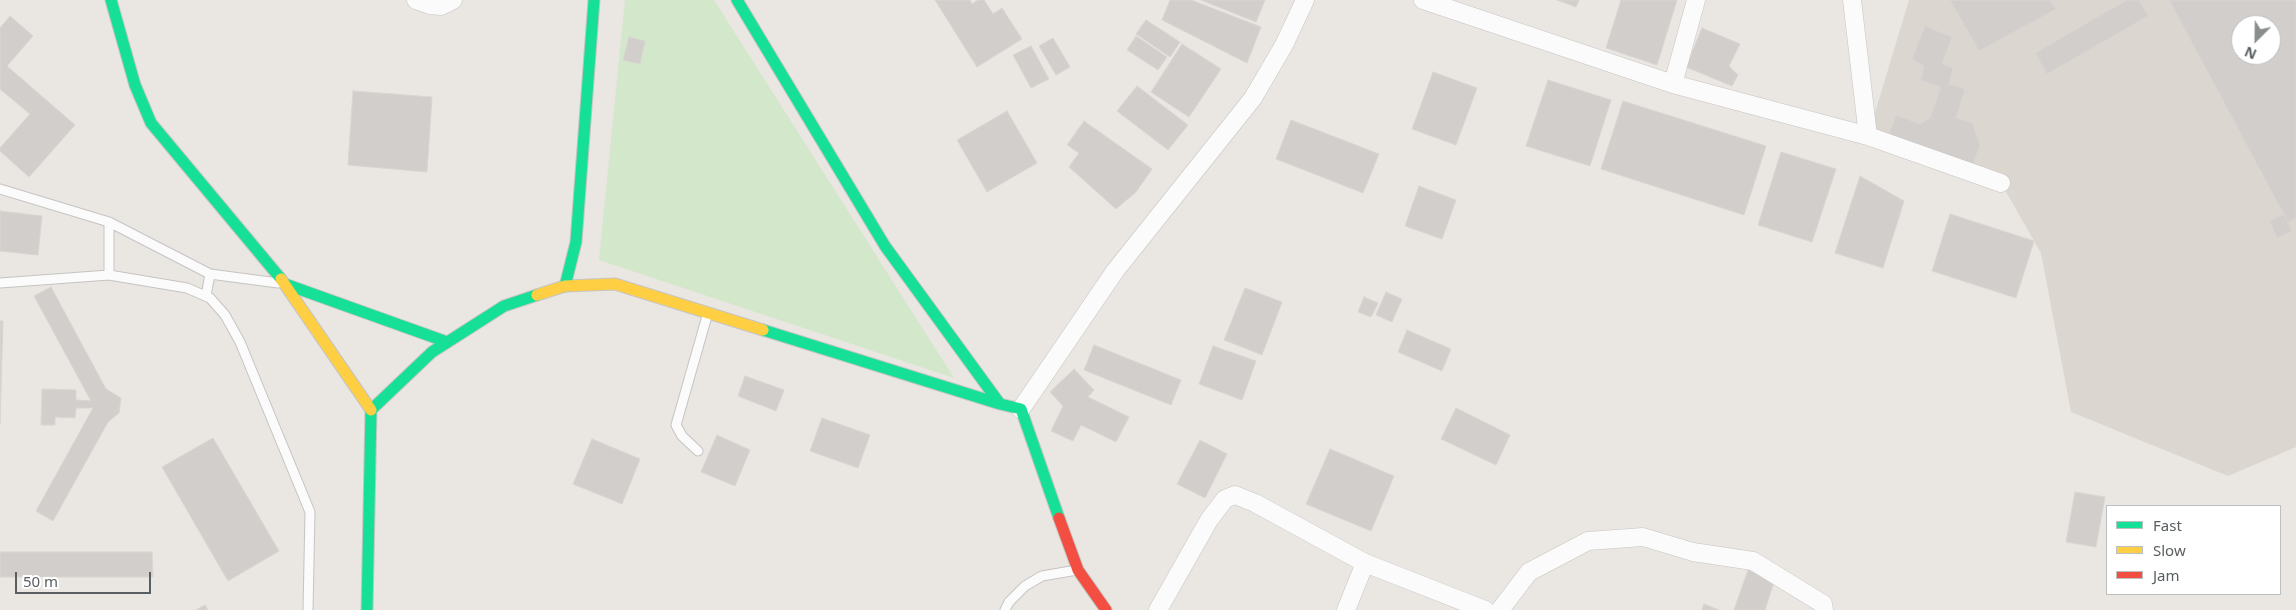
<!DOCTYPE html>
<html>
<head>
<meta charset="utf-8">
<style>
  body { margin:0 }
  #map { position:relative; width:2296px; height:610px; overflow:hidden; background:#eae6e2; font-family:"Noto Sans",sans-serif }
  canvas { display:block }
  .legend { position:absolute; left:2106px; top:505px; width:175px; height:90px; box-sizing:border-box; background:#fff; border:1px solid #bcbfc0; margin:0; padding:6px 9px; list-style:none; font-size:15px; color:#585e61 }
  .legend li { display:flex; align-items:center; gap:10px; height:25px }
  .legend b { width:25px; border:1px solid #bcbfc0 }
  .north { position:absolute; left:2231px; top:15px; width:50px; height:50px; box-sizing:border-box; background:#fff; border:1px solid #bcbfc0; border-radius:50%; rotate:203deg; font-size:14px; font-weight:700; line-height:20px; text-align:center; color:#585e61 }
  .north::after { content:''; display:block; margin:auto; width:18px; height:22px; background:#8b8e8e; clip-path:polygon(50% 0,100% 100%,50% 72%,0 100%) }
  .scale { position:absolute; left:15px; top:572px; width:136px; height:22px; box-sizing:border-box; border:2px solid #585e61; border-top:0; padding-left:6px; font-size:15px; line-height:18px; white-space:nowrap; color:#585e61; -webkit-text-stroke:4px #fff; paint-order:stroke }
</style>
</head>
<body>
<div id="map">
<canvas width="2296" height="610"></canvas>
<ul class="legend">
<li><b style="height:6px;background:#16e098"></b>Fast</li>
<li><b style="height:6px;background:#ffcf43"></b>Slow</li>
<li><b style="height:6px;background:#f24e42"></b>Jam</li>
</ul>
<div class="north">N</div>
<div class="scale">50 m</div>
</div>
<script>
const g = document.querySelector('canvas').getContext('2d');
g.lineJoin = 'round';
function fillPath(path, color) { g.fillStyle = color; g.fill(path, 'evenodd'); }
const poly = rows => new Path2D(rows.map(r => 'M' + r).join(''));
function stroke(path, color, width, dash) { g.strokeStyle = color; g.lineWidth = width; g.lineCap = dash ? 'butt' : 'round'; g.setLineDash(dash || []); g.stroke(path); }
fillPath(poly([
  [1909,0,2296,0,2296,447,2228,476,2071,412,2041,253,2001,183,1868,136],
  [2241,25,2271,25,2271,55,2241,55]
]), '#dcd6d1');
fillPath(poly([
  [625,0,714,0,954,378,599,260]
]), '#d3e7cb');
const building = poly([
  [935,0,970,0,972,4,978,0,984,0,993,14,1002,8,1022,39,977,67,935,0],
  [1170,0,1191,0,1261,27,1247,63,1162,20,1170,0],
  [1201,0,1265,0,1256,22,1201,0],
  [1557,0,1579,0,1576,7,1557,0],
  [1621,0,1677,0,1657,65,1606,48,1621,0],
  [1950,0,2050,0,2056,9,1979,51,1950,0],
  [2127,0,2139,0,2148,16,2047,74,2035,53,2127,0],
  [2169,0,2296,0,2296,218,2288,222,2169,0],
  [2241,25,2271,25,2271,55,2241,55,2241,25],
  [10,16,33,36,7,66,75,125,29,177,0,151,0,148,30,114,0,89,0,28,10,16],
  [1146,20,1180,42,1170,57,1136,34,1146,20],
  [1925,26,1952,37,1942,64,1953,68,1949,84,1965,89,1956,118,1972,123,1980,145,1971,170,1887,140,1896,115,1920,124,1930,118,1941,87,1921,80,1924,66,1912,59,1925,26],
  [1702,28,1740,44,1729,66,1738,75,1732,86,1686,67,1702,28],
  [1136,36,1167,57,1158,70,1127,50,1136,36],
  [629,37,645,41,640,64,623,60,629,37],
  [1053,38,1070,67,1056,75,1039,46,1053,38],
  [1182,44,1221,69,1189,117,1151,92,1182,44],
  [1031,46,1049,79,1031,88,1013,55,1031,46],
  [1433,72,1477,88,1456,145,1412,129,1433,72],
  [1548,80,1611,100,1590,166,1526,146,1548,80],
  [1137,86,1188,125,1168,150,1117,111,1137,86],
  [353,91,432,97,427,172,348,165,353,91],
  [1623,101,1766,146,1744,215,1601,169,1623,101],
  [1007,111,1037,163,987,192,957,140,1007,111],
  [1291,120,1379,154,1363,193,1276,159,1291,120],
  [1084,121,1152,169,1136,192,1116,209,1069,167,1079,153,1067,145,1084,121],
  [1781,152,1836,169,1812,242,1758,225,1781,152],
  [1860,176,1904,201,1883,268,1835,253,1860,176],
  [1419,186,1456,200,1442,239,1405,226,1419,186],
  [0,211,42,216,38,255,0,251,0,211],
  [1950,214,2034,241,2016,298,1932,271,1950,214],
  [2284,214,2292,231,2277,238,2270,221,2284,214],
  [51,287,106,389,121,398,119,413,108,422,53,521,36,511,93,408,76,408,75,418,55,417,55,425,41,425,42,389,76,390,76,400,91,401,34,296,51,287],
  [1245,288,1282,302,1262,355,1224,340,1245,288],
  [1386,292,1402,299,1392,322,1376,315,1386,292],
  [1364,297,1378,303,1371,317,1358,312,1364,297],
  [0,321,3,321,0,424,0,321],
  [1407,330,1451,349,1442,371,1398,352,1407,330],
  [1094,345,1181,380,1171,405,1084,370,1094,345],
  [1213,346,1256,361,1242,400,1199,384,1213,346],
  [1074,369,1094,390,1088,397,1129,417,1116,442,1081,425,1073,441,1051,431,1063,406,1050,392,1074,369],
  [745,376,784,390,776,411,738,396,745,376],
  [1456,408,1510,435,1496,465,1441,439,1456,408],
  [822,418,870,435,858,468,810,451,822,418],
  [717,435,750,450,735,486,701,472,717,435],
  [213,438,279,551,228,581,162,467,213,438],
  [592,439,640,459,622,504,573,484,592,439],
  [1200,440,1227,454,1205,498,1177,484,1200,440],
  [1330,449,1394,476,1371,531,1306,504,1330,449],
  [2075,492,2105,497,2096,547,2066,542,2075,492],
  [0,552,152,552,153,577,0,577,0,552],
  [1748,570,1775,579,1765,610,1734,610,1748,570],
  [1704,604,1719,610,1702,610,1704,604],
  [205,605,208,610,196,610,205,605]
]);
fillPath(building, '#d1cecc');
stroke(building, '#d9d5d1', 1);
const lane = poly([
  [0,189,109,222,210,274,278,283],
  [109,275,109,222],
  [0,283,109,275,187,288,210,298,225,315,240,342,310,512,308,610],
  [206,296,210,274],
  [698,451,682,436,676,425,707,316],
  [1005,610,1009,602,1025,586,1042,576,1077,570]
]);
const street = poly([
  [416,0,430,5,441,6,453,0],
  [1423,0,1673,84,1868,136,2001,183],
  [1852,0,1868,136],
  [1673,84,1696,0],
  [1021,409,1115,271,1253,98,1284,45,1305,0],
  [1158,610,1209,520,1225,499,1235,495,1255,503,1365,563],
  [1346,610,1365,563,1485,610],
  [1500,610,1529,572,1588,541,1643,537,1693,552,1753,561,1823,604,1824,610]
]);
const fast = poly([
  [111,0,135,85,151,123,281,279],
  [737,0,885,246,1000,404,1021,409,1059,518],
  [285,284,447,342],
  [565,286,576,242,594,0],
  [763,330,1000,404],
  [367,610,371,410,432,352,504,306,537,295]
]);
const slow = poly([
  [281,279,371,410],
  [537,295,565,286,615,284,763,330]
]);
const jam = poly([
  [1059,518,1078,570,1106,610]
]);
stroke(lane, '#c5c4c3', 11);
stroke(street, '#c5c4c3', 19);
stroke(fast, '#c5c5c5', 13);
stroke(slow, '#c5c5c5', 13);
stroke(jam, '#c5c5c5', 13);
stroke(lane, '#fcfbfb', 9);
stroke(street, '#fcfbfb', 18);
stroke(fast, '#16e098', 11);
stroke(slow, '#ffcf43', 11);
stroke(jam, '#f24e42', 11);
</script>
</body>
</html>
